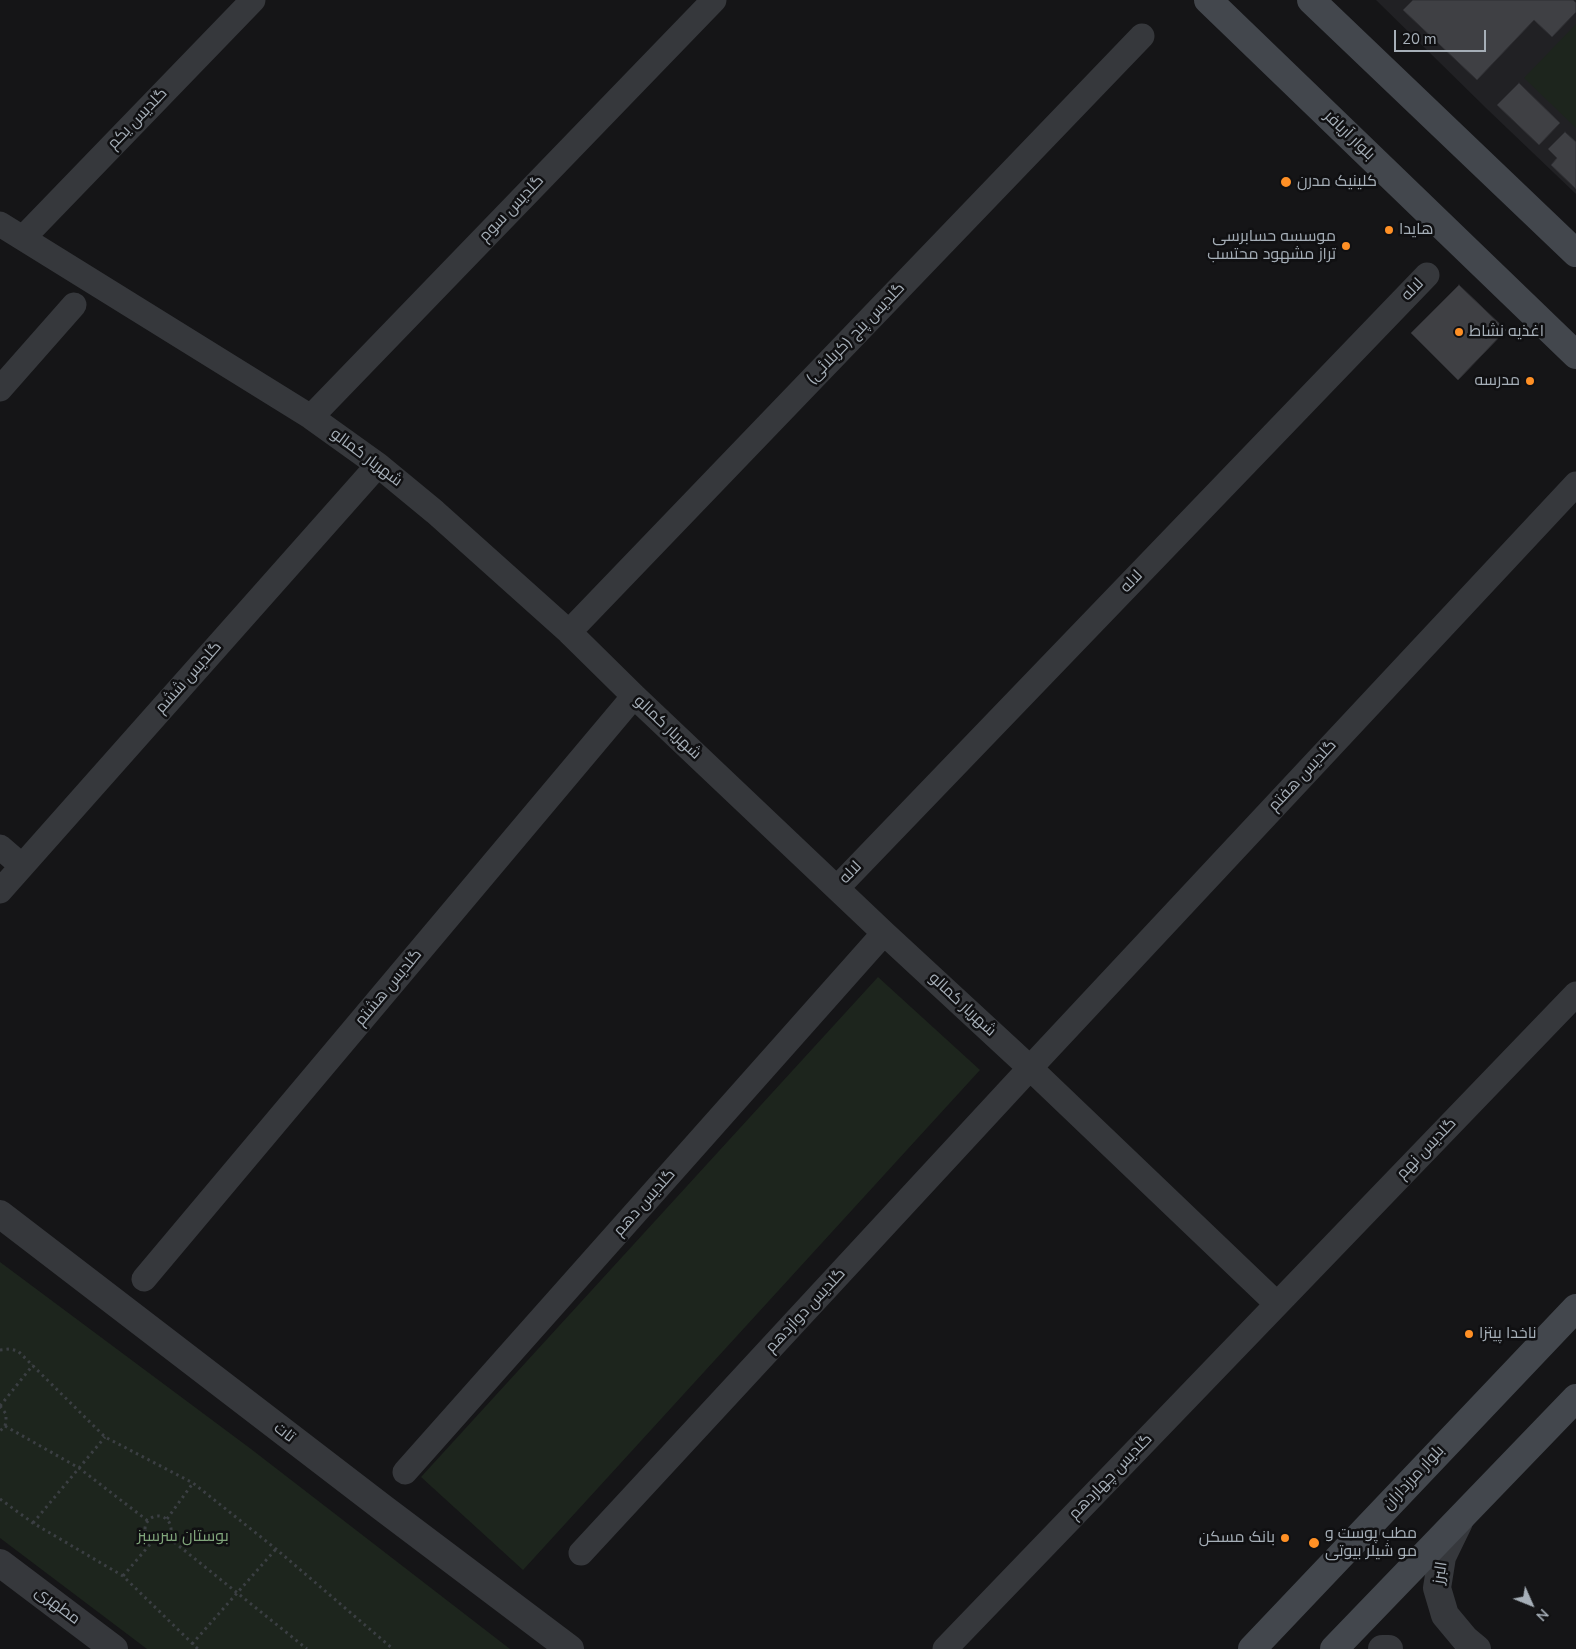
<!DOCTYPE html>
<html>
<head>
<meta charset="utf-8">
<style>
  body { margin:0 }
  #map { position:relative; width:1576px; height:1649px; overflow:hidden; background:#151517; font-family:"Nunito Sans",sans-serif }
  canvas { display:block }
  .north { position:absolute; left:1506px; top:1579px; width:50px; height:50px; -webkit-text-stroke:4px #101012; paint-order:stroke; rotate:134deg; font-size:14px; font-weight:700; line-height:20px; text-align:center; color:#a6afb8 }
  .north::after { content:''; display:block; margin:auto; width:18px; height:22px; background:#a6afb8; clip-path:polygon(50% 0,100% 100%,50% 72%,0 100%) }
  .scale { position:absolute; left:1394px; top:30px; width:92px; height:22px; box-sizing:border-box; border:2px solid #a6afb8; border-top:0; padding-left:6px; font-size:15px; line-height:18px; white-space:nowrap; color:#a6afb8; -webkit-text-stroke:4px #101012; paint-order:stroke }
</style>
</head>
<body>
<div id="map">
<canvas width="1576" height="1649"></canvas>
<div class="north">N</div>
<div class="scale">20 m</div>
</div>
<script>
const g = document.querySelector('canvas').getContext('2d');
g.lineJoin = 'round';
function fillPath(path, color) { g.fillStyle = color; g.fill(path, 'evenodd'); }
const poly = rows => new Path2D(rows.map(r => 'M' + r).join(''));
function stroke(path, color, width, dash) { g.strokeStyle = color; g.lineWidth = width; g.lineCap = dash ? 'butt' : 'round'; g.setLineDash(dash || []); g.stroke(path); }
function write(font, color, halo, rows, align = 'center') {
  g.font = font + ' "Nunito Sans",Cairo,sans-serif'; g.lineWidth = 5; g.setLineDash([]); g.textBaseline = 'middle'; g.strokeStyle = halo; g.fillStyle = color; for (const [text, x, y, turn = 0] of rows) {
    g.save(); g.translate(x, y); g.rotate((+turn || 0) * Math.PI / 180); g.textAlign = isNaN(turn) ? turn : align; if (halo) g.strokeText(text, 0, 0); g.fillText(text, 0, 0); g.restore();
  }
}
fillPath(poly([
  [1376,0,1576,0,1576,194,1487,109]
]), '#212124');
fillPath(poly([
  [1576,24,1576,128,1524,78],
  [878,977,980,1070,523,1570,421,1477],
  [0,1262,251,1449,510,1649,147,1649,0,1538]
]), '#1d251d');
const building = poly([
  [1413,0,1573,0,1576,3,1576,12,1552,37,1534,20,1477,80,1403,10,1413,0],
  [1519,83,1560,123,1539,145,1497,105,1519,83],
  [1565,132,1576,142,1576,189,1551,165,1557,158,1548,149,1565,132],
  [1459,285,1506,330,1458,380,1411,333,1459,285]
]);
fillPath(building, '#3f4044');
stroke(building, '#2f2f33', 1);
stroke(poly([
  [0,1350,10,1349,18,1351,105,1437,193,1483,276,1549,393,1649],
  [0,1406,33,1365],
  [0,1406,6,1414,6,1421,5,1426,0,1431],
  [5,1426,79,1468,148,1521],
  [0,1499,33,1523,123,1576,198,1649],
  '145 1529a13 13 0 1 1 26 0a13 13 0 1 1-26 0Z',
  [167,1519,193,1483],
  [33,1523,105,1437],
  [169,1538,307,1649],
  [123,1576,152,1542],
  [192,1644,276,1549]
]), '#3b3f43', 3, [2.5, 4]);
stroke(poly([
  [0,224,311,417,378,465,435,512,569,632,634,696,884,933,1030,1068,1277,1304],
  [23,238,253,0],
  [0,389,74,305],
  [311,417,714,0],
  [569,632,1142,36],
  [0,847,22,866],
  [837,888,1427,275],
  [0,891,378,465],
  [144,1279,634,696],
  [405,1472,884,933],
  [581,1553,1030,1068,1576,484],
  [945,1649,1576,994]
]), '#36383c', 25);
stroke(poly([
  [0,1214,383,1508,570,1649],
  [1459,1522,1442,1557,1437,1588,1445,1615,1465,1639,1477,1649],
  [0,1563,114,1649],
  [1382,1649,1389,1649]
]), '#36383c', 28);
stroke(poly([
  [1208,0,1576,355],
  [1311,0,1576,253],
  [1252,1649,1576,1308],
  [1334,1649,1576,1398]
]), '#43474d', 28);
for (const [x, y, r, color] of [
  [1286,182,6,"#ff9025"],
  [1389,230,5,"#ff9025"],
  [1346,246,5,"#ff9025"],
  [1459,332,5,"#ff9025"],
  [1530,381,5,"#ff9025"],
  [1469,1334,5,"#ff9025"],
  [1285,1538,5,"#ff9025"],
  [1314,1543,6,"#ff9025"]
]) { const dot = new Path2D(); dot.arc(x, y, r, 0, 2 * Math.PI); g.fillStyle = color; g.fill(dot); stroke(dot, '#101012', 2); }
write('16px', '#a6afb8', '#101012', [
  ["گلدیس یکم",138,119,-46],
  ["بلوار آریافر",1349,136,44],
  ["گلدیس سوم",512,209,-46],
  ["لاله",1413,290,-46],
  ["گلدیس پنج (کربلائی)",856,334,-46],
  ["شهریار کمالو",366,458,37],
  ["لاله",1132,582,-46],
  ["گلدیس ششم",189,678,-48],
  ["شهریار کمالو",667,728,43],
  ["گلدیس هفتم",1303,776,-47],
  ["لاله",851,873,-46],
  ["گلدیس هشتم",389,988,-50],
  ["شهریار کمالو",962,1005,43],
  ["گلدیس نهم",1427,1149,-46],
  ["گلدیس دهم",645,1203,-48],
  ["گلدیس دوازدهم",806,1311,-47],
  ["تات",284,1433,38],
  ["گلدیس چهاردهم",1111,1477,-46],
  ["بلوار مرزداران",1414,1478,-47],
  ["البرز",1441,1573,-81],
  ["مطهری",57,1606,37]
]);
write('16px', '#a6afb8', '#101012', [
  ["کلینیک مدرن",1297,182],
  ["هایدا",1399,230],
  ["موسسه حسابرسی",1336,237,"right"],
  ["تراز مشهود محتسب",1336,255,"right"],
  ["اغذیه نشاط",1469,332],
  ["مدرسه",1520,381,"right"],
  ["ناخدا پیتزا",1479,1334],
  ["مطب پوست و",1325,1534],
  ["مو شیلر بیوتی",1325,1552],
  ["بانک مسکن",1275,1538,"right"]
], 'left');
write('16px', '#80a57b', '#101012', [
  ["بوستان سرسبز",183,1537]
]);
</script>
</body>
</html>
